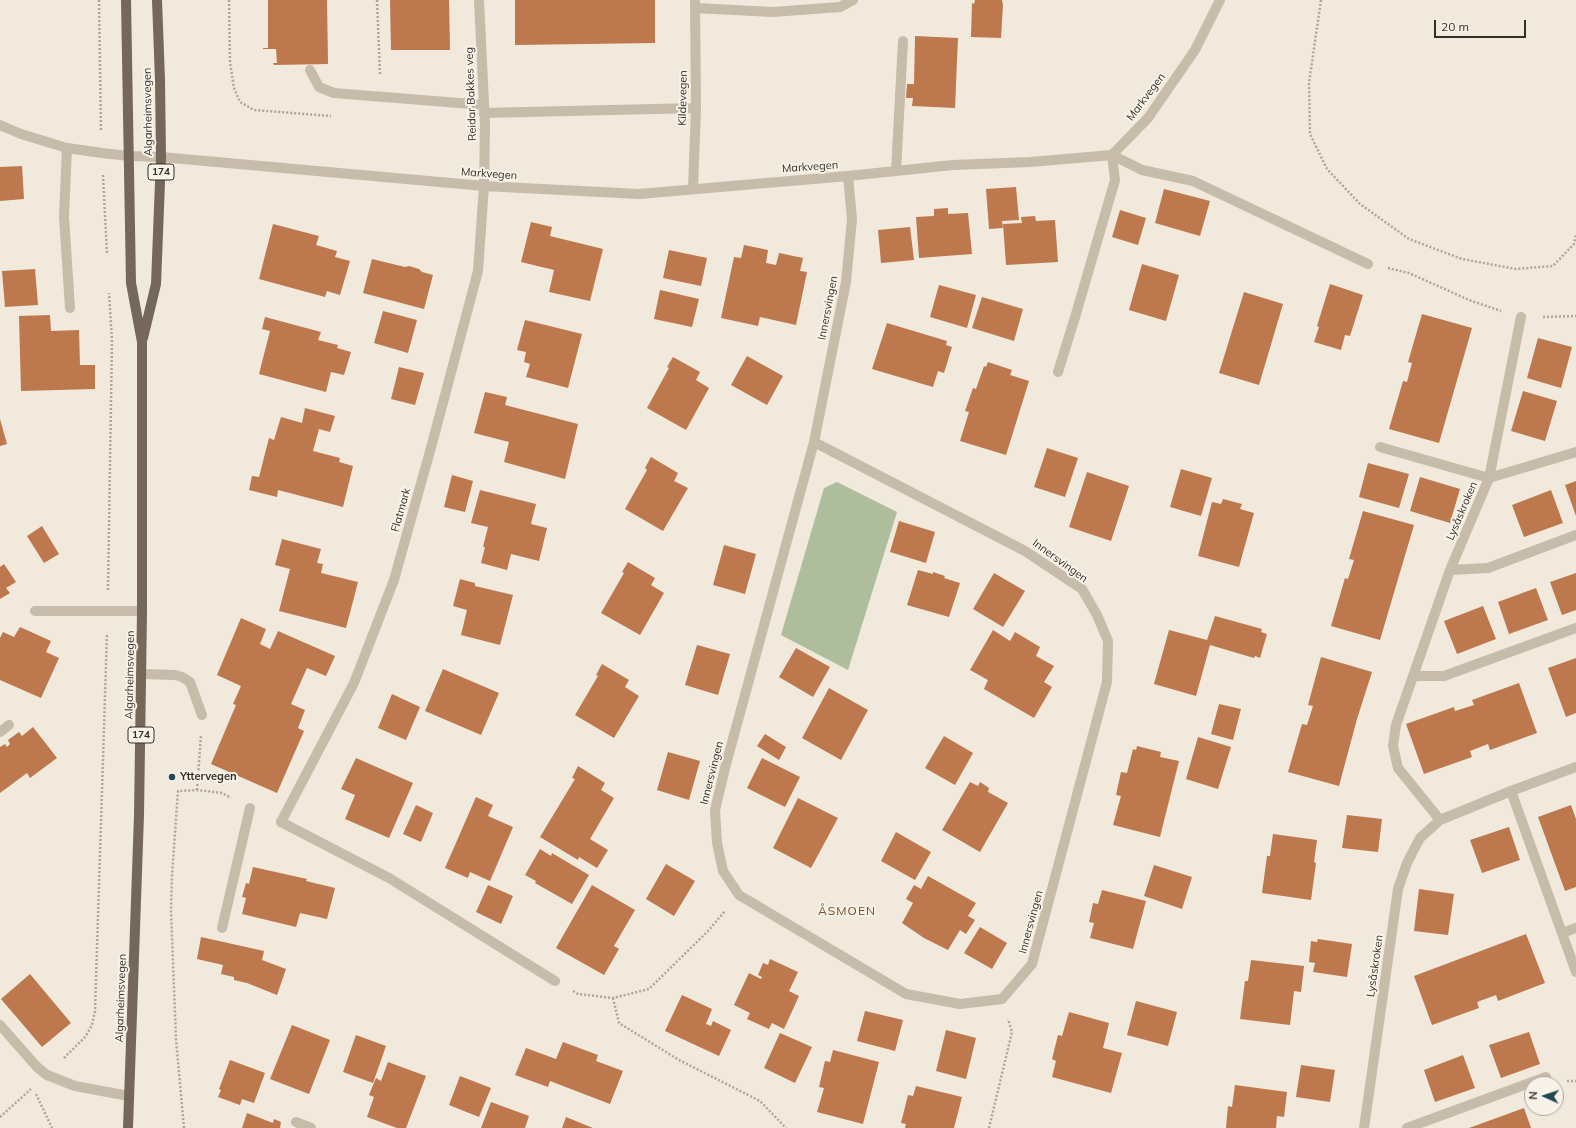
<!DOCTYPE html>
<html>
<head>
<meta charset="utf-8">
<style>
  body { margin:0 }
  #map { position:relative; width:1576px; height:1128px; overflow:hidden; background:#f0e9dc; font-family:Mulish,sans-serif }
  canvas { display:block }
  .north { position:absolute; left:1524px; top:1076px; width:40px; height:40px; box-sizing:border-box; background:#f8f3e8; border:1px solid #aaa49b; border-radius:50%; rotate:273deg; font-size:11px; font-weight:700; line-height:16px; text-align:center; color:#352e28 }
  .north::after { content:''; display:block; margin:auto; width:14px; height:18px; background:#214853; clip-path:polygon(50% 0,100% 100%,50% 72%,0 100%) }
  .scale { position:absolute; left:1434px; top:20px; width:92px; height:18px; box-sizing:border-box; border:2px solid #352e28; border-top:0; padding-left:5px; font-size:12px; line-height:14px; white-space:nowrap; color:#352e28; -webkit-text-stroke:3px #f8f3e8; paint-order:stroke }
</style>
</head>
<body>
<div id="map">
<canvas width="1576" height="1128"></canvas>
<div class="north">N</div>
<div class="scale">20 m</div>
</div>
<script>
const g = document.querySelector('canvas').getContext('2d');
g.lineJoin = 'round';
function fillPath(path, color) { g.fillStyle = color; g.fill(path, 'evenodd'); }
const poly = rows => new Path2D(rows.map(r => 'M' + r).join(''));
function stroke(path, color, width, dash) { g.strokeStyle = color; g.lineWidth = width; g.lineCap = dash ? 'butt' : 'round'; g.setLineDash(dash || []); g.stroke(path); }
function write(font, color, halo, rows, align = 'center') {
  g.font = font + ' Mulish,sans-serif'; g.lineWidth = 4; g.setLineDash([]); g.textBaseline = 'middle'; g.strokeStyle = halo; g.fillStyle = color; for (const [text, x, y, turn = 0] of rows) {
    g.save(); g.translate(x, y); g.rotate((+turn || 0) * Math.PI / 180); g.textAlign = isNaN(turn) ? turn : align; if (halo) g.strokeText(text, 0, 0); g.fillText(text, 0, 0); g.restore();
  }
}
fillPath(poly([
  [837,482,897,512,848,670,781,635,824,488]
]), '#aebe9d');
fillPath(poly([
  [268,0,327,0,328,64,274,65,273,63,277,63,276,49,263,49,263,48,268,48],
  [390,0,449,0,450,50,391,50],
  [515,0,655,0,655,43,515,45],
  [975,0,1002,0,1003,5,1001,38,971,37,972,3,974,4],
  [915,36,958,38,955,108,912,106,913,98,906,98,907,84,914,84],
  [22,166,24,199,0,201,0,167],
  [1016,187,1019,220,1002,221,1003,228,989,229,986,189],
  [1164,189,1210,201,1200,236,1155,223],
  [948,208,948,214,968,213,972,254,919,258,916,217,934,216,934,209],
  [1120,210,1146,218,1138,245,1112,237],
  [1035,216,1036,221,1055,220,1058,262,1006,265,1003,224,1022,223,1021,217],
  [531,222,552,227,550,236,603,249,590,301,549,292,554,270,521,262],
  [273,224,319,236,316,245,337,251,335,257,350,261,340,295,327,291,325,297,259,279],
  [910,227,914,260,881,263,878,230],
  [744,245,768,250,766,263,776,265,779,253,803,258,800,271,807,272,796,325,760,317,758,326,721,318,734,257,741,258],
  [669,250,707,258,701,286,663,278],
  [372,259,405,267,409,266,419,269,422,272,433,275,424,309,363,293],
  [1142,264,1179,275,1166,321,1129,310],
  [35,269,38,305,5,307,2,271],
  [1330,284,1363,295,1350,336,1345,335,1341,350,1314,342,1319,327,1317,326],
  [939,285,976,295,967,328,930,317],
  [660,290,699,299,692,327,654,319],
  [1244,292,1283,304,1259,385,1219,373],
  [982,297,1023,309,1014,341,972,328],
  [383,311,417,320,408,353,374,343],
  [1422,314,1472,328,1439,443,1389,429,1403,381,1407,382,1412,363,1408,362],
  [50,315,51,331,79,330,80,365,95,365,95,389,21,391,19,316],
  [265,317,321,332,318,340,338,345,337,348,351,352,344,375,331,372,326,392,259,374,270,331,262,329],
  [525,320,582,334,568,388,526,377,530,364,524,362,526,352,517,350],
  [887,323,947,341,946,345,952,347,944,373,938,371,933,387,872,369],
  [1538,338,1572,347,1561,388,1527,378],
  [747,356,783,376,767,405,731,385],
  [673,357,700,372,696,380,709,388,686,430,647,408,669,368,667,367],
  [988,362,1012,370,1010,375,1029,381,1006,455,960,441,969,412,965,411,973,388,976,389,984,366,986,367],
  [399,367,424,373,415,405,391,399],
  [1523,391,1557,401,1545,441,1511,431],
  [485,392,507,397,505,405,578,424,565,479,504,462,509,442,474,433],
  [305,408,335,416,330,432,319,429,313,451,340,458,339,462,353,466,343,507,278,490,277,497,249,490,252,476,259,477,269,438,274,440,281,417,302,423],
  [0,419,7,444,0,446],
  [1047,448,1078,458,1065,497,1034,487],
  [651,457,678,473,674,481,688,488,663,531,625,509,647,470,645,468],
  [1368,463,1409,474,1399,508,1359,497],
  [1181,469,1212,478,1201,516,1170,507],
  [1087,472,1129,486,1111,541,1069,527],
  [452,475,473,481,465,512,444,507],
  [1420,477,1460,489,1450,523,1410,511],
  [1576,481,1576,516,1565,485],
  [480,490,536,504,531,524,547,528,539,561,511,554,507,570,481,563,485,547,483,547,488,527,471,523],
  [1551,490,1563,523,1524,537,1512,505],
  [1223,499,1242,504,1240,509,1254,513,1239,567,1198,556,1212,502,1221,504],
  [1363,511,1414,525,1380,640,1331,626,1345,578,1348,579,1354,560,1349,559],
  [899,521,935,532,926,563,890,552],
  [42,526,59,554,44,563,27,536],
  [282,539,321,549,317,563,323,564,321,573,358,582,346,628,279,611,290,569,275,565],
  [724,545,756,554,745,594,713,585],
  [628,562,655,578,651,585,664,593,640,635,601,613,624,573,622,572],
  [4,564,16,582,6,588,10,593,0,599,0,567],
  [918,570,933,574,933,572,945,576,944,578,960,583,949,617,907,605],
  [994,573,1025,591,1003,627,973,609],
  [1576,573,1576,610,1562,615,1550,582],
  [460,579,475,583,475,586,513,595,500,645,461,635,467,610,453,606],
  [1536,588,1548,620,1509,634,1498,602],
  [1483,606,1496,639,1457,654,1444,621],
  [1215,616,1262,629,1261,632,1267,634,1260,658,1255,656,1254,658,1210,645,1196,696,1154,684,1169,630,1207,640],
  [241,618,266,629,260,644,270,649,278,631,335,656,326,676,307,668,291,704,305,710,298,728,304,731,277,793,211,764,236,705,233,704,241,686,217,675],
  [20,627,51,641,46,652,59,658,41,698,0,680,0,638,3,632,14,637],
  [993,630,1010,641,1015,632,1040,647,1036,656,1054,666,1044,682,1052,687,1034,718,984,689,988,680,970,670],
  [697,645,730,654,718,695,685,685],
  [796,648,830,667,813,697,779,677],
  [1321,657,1372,672,1357,719,1339,786,1288,772,1302,724,1307,725,1313,706,1308,705],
  [1576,658,1576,713,1566,717,1548,668],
  [602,664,629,680,625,687,639,696,614,738,575,715,598,676,596,675],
  [443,669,499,693,481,735,425,711],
  [1519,683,1537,733,1490,750,1488,744,1470,751,1472,757,1424,774,1406,724,1454,707,1455,711,1474,705,1472,700],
  [829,688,868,710,841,760,802,738],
  [392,694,420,707,406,740,378,728],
  [1219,704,1241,709,1233,740,1211,734],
  [33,727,57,758,30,778,27,773,0,793,0,747,5,744,7,747,10,744,8,740,19,732,22,736],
  [765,734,786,747,779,760,757,746],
  [944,736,973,753,955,785,925,768],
  [1198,737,1231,747,1218,789,1186,779],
  [1137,746,1161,752,1160,757,1179,761,1160,837,1113,825,1121,796,1116,795,1121,772,1127,773,1133,749,1136,750],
  [668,752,700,761,689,800,657,790],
  [356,758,413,783,389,838,345,819,355,795,341,789],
  [762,758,800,777,785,807,747,788],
  [578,766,605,783,601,790,614,798,590,839,608,850,597,868,579,857,578,860,540,837,575,779,572,778],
  [970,782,978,786,980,782,989,788,988,792,1008,803,980,852,942,830],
  [476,797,493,805,488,816,513,827,490,881,470,872,468,878,445,868],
  [798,798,838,818,811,868,773,848],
  [416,805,433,813,421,842,403,834],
  [1571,805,1576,819,1576,887,1565,891,1538,817],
  [1347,815,1382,819,1378,852,1342,848],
  [1509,827,1520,860,1482,873,1470,840],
  [896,832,931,852,915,880,881,861],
  [1273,834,1317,840,1314,862,1316,863,1311,900,1262,893,1267,856,1270,856],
  [540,849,551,856,552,853,589,875,572,904,535,883,536,881,525,875],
  [666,864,695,881,674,916,646,899],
  [1154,865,1192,877,1182,909,1144,896],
  [253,867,307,879,306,881,335,888,327,919,300,913,296,927,242,914,246,898,242,897,246,883,249,884],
  [928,876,976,903,968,916,975,920,966,934,960,930,948,950,924,938,902,923,913,903,906,899,914,885,921,889],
  [488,885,513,896,501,924,476,912],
  [592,885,635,910,614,946,619,949,604,975,556,948],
  [1419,889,1454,894,1448,935,1414,931],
  [1102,890,1146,901,1133,949,1090,938,1094,923,1089,922,1093,903,1098,904],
  [980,927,1007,943,992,969,964,953],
  [1526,934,1545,983,1498,1001,1496,995,1477,1002,1479,1008,1432,1025,1414,976],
  [201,937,264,951,262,960,286,969,277,995,247,983,234,980,234,977,221,974,223,965,197,959],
  [1318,939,1352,944,1347,977,1313,972,1315,963,1309,962,1311,941,1317,942],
  [770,959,798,972,789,991,799,996,784,1029,772,1023,769,1029,747,1019,750,1013,734,1005,749,973,761,979,762,977,758,975,763,963,768,965],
  [1251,960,1304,966,1301,992,1294,991,1290,1025,1240,1019,1245,981,1248,981],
  [30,974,71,1023,42,1047,1,999],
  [682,995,712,1009,706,1024,711,1026,713,1021,731,1030,719,1056,665,1031],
  [1136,1001,1177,1012,1168,1046,1127,1035],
  [865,1011,903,1020,895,1051,857,1041],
  [1069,1012,1109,1023,1103,1048,1122,1053,1111,1093,1052,1077,1056,1061,1052,1059,1058,1035,1062,1036],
  [292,1025,330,1040,309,1094,270,1079],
  [946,1030,976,1038,966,1079,936,1071],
  [1529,1032,1540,1064,1501,1078,1489,1045],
  [780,1033,812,1047,795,1083,764,1068],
  [356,1035,386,1046,373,1083,343,1072],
  [563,1042,598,1055,596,1061,623,1071,610,1104,550,1081,548,1087,515,1075,526,1048,556,1059],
  [833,1050,879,1062,863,1124,817,1112,824,1088,819,1087,825,1061,830,1062],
  [1463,1055,1475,1088,1435,1102,1424,1070],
  [230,1060,265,1073,254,1103,242,1099,240,1105,218,1097,221,1090,219,1089],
  [388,1062,426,1076,406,1128,397,1128,367,1117,374,1097,369,1095,376,1078,381,1081],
  [1301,1065,1335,1070,1330,1102,1296,1097],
  [460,1076,491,1088,479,1117,449,1105],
  [1235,1085,1287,1092,1284,1117,1277,1116,1276,1128,1226,1128,1228,1106,1232,1107],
  [916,1086,962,1097,954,1128,905,1128,906,1124,901,1123,908,1095,913,1096],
  [491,1102,529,1116,525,1128,481,1128],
  [1524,1108,1531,1128,1469,1128],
  [247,1113,273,1123,274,1119,281,1122,280,1128,242,1128],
  [566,1117,593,1128,562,1128]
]), '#bd784d');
stroke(poly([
  [99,0,101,132],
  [229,0,230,62,234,88,240,102,254,110,331,116],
  [377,0,380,75],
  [1321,0,1309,83,1310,134,1327,169,1360,204,1409,239,1462,259,1516,269,1553,266,1574,244,1576,234],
  [103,175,107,254],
  [1388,268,1409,273,1469,300,1501,311],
  [1543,317,1576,316],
  [108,590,112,340,109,293],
  [197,790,201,735],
  [573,991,578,994,613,998,649,989,708,931,725,911],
  [613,998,619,1023,679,1060,760,1101,786,1128],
  [64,1058,86,1036,92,1025,95,1011,107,633],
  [1567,1081,1576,1081],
  [36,1094,52,1128],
  [0,1117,31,1089],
  [184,1128,176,1039,171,911,172,875,178,791,197,790,222,793,231,798],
  [989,1128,1012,1032,1008,1019]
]), '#b3a593', 2.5, [2, 2]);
stroke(poly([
  [310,70,319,87,334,93,484,105],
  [484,113,696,108],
  [67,148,64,217,70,308],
  [1112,155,1148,118,1195,50,1220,0],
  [896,171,903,41],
  [848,176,953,165,1030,162,1112,155,1142,170,1193,181,1368,264],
  [1058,372,1076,314,1115,180,1112,155],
  [1380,447,1489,478,1521,317],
  [35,611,142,611],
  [142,674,175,675,182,677,190,682,202,715],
  [0,732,9,725],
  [1511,791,1576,972],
  [281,822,389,878,555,981],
  [222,928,250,808],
  [1562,933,1576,928],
  [1407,1128,1546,1077]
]), '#c7bba9', 10);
stroke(poly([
  [695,8,773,12,840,7,853,0],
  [0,125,21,134,67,148,102,153,129,156,161,157,484,186,639,194,848,176,852,219,846,282,814,442,725,768,715,810,717,843,723,871,739,895,906,994,960,1004,1002,999,1032,964,1107,682,1108,641,1097,615,1082,589,1025,551,814,442],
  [693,189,696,108,695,0],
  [1450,570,1488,568,1576,535],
  [1414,676,1444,676,1576,628],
  [1440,820,1398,768,1393,746,1396,725,1450,570,1489,478,1576,452],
  [281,822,354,683,394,580,432,444,478,271,484,186,485,124,479,0],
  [0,1025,37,1067,47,1075,75,1086,129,1096],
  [296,1122,311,1128],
  [1364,1128,1398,889,1407,863,1420,838,1440,820,1511,791,1576,767]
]), '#c7bba9', 10);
stroke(poly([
  [126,0,131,283,142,342,142,611,139,815,128,1128],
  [143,338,156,284,161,157,160,80,157,0]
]), '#75675a', 10);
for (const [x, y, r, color] of [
  [172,777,4,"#214853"]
]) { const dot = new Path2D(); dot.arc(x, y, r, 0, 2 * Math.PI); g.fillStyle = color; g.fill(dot); stroke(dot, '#f8f3e8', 1.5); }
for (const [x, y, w] of [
  [161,172,26],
  [141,735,26]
]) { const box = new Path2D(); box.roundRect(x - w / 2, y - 8, w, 16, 3); g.fillStyle = '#f8f3e8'; g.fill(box); stroke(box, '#352e28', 1); }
write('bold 10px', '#352e28', null, [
  ["174",161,172],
  ["174",141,735]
]);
write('11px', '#352e28', '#f8f3e8', [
  ["Reidar Bakkes veg",471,94,-92],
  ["Markvegen",1146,97,-53],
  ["Kildevegen",683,98,-89],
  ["Algarheimsvegen",148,112,-91],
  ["Markvegen",810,167,-4],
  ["Markvegen",489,174,4],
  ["Innersvingen",828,308,-79],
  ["Flatmark",401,510,-74],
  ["Lysåskroken",1462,511,-67],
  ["Innersvingen",1060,561,36],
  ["Algarheimsvegen",130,675,-89],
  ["Innersvingen",712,773,-76],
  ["Innersvingen",1031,922,-75],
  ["Lysåskroken",1375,966,-82],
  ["Algarheimsvegen",121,998,-88]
]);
write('bold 11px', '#352e28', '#f8f3e8', [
  ["Yttervegen",180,777]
], 'left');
g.letterSpacing = '1px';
write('12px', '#7e4827', '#f8f3e8', [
  ["ÅSMOEN",847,911]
]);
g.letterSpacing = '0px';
</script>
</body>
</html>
